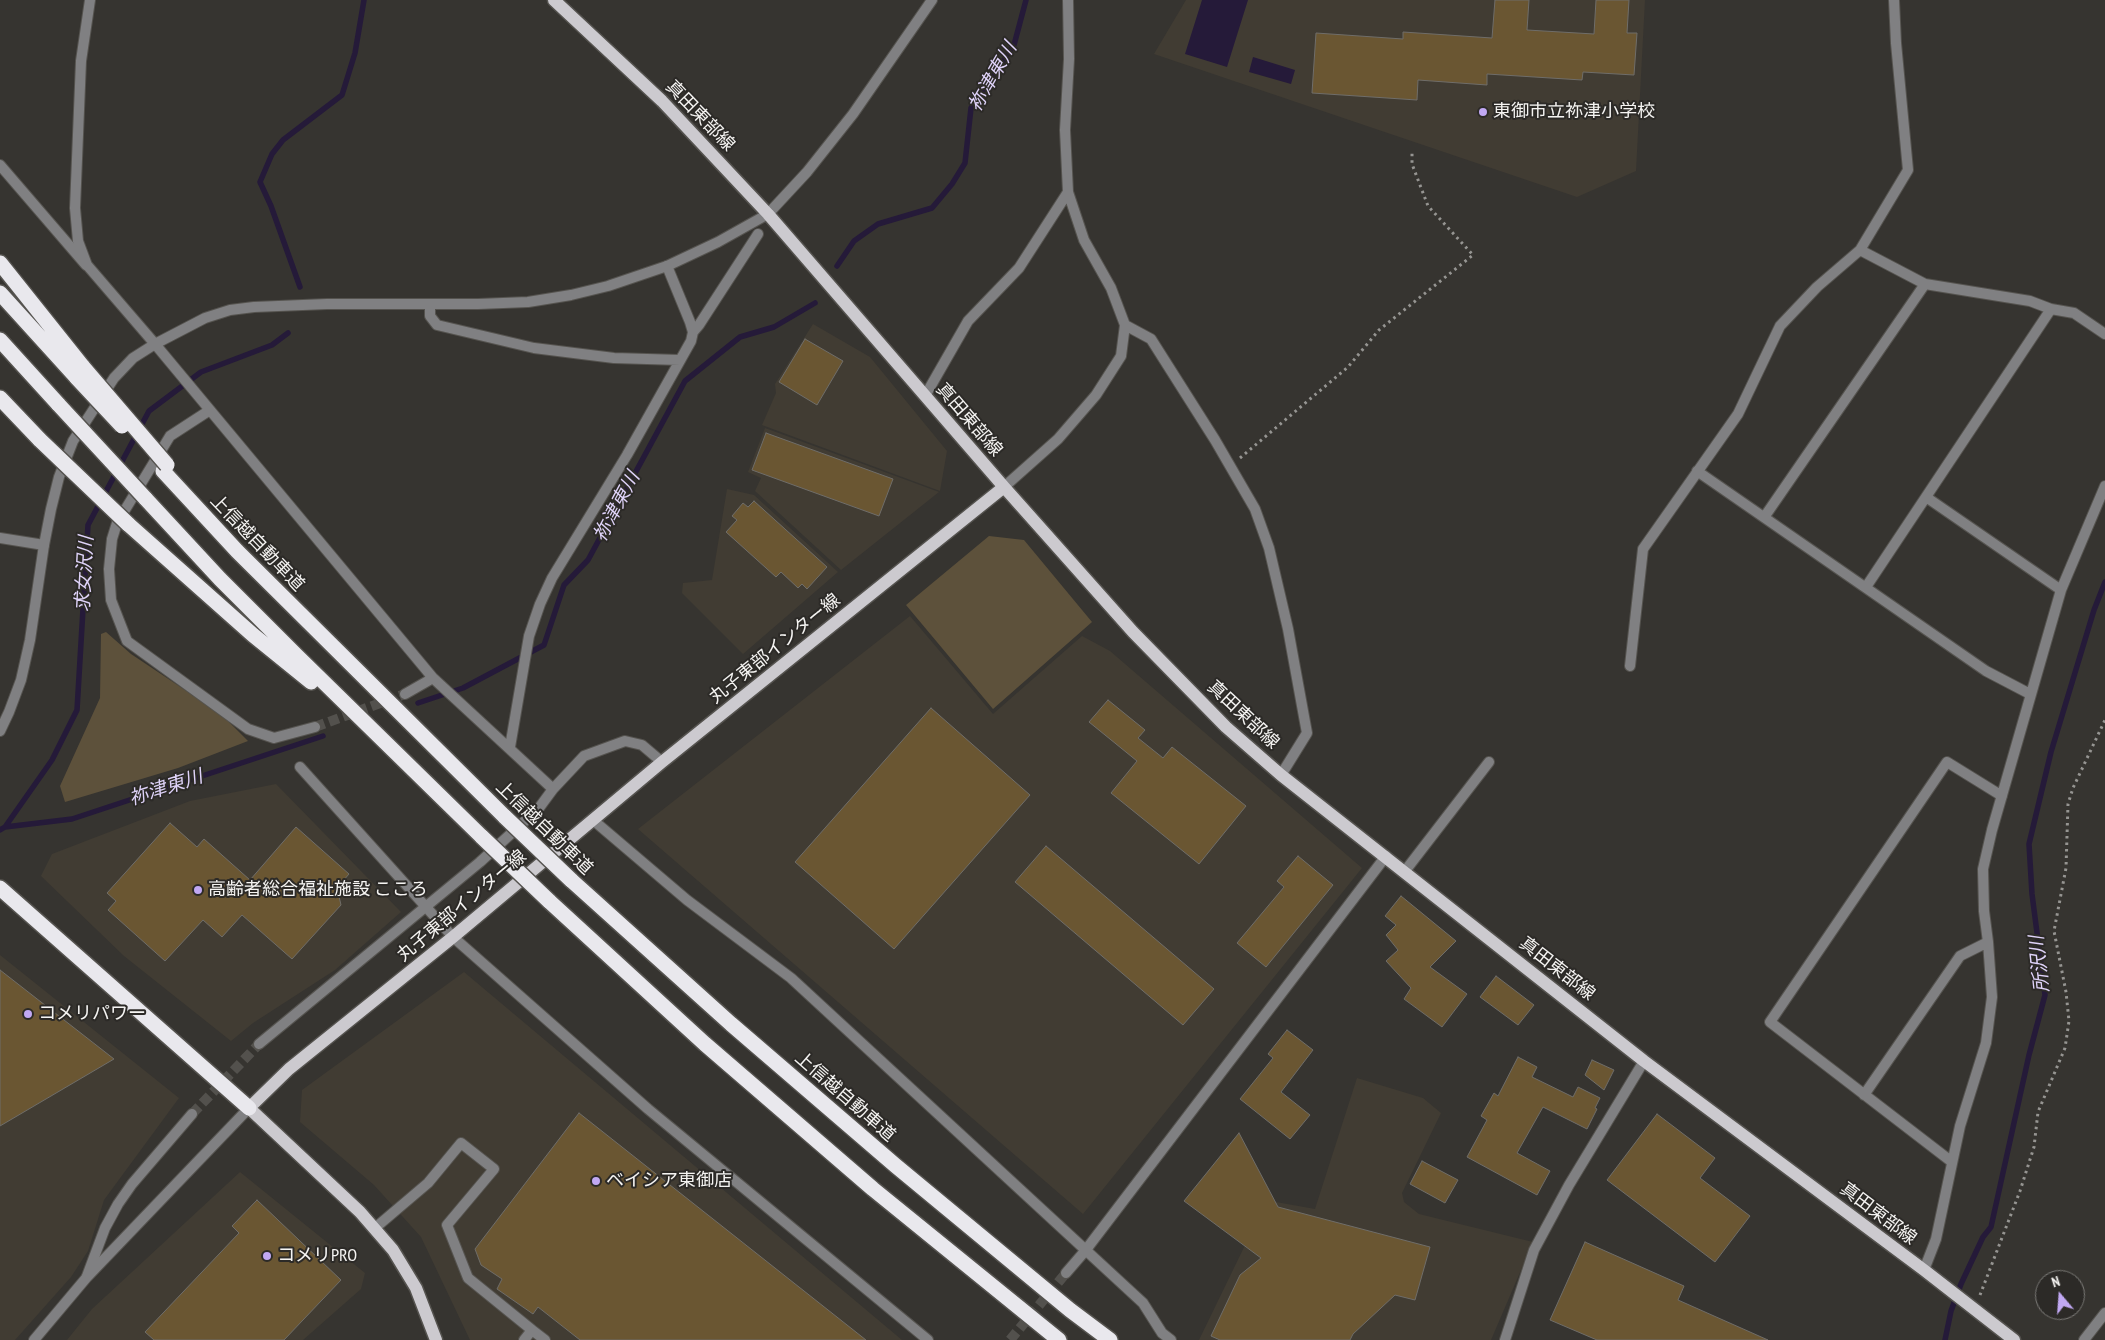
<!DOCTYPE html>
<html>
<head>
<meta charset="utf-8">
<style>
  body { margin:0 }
  #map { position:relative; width:2105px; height:1340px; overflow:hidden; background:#363430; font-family:"PT Sans Narrow",sans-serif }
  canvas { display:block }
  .north { position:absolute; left:2035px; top:1270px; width:50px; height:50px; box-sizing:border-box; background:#2c2a27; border:1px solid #7c7b78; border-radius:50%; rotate:342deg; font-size:14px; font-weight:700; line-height:20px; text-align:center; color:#f5f4f2 }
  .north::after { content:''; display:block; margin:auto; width:18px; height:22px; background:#c1a8f3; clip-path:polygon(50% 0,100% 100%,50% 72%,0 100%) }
</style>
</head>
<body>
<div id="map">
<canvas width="2105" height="1340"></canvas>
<div class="north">N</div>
</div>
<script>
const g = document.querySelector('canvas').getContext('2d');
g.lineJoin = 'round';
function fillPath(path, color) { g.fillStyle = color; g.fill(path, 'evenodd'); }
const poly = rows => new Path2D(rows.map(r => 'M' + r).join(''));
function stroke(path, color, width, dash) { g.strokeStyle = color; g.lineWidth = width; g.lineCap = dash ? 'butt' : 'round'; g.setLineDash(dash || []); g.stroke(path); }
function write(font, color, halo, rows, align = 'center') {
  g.font = font + ' "PT Sans Narrow","Noto Sans JP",sans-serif'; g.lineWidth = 4; g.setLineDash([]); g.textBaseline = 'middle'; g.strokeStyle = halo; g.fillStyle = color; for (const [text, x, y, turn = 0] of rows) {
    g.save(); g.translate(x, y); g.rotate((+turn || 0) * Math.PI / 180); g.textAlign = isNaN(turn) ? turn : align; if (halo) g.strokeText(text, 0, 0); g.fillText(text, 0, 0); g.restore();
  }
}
fillPath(poly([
  [1186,0,1645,0,1636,171,1577,197,1154,54],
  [813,324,870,357,947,451,940,491,762,425,776,393,775,384],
  [765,428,939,492,841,570,755,491,761,478,748,472],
  [727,489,754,495,838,572,743,654,682,593,683,583,712,580],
  [910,616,993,714,1082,636,1110,651,1362,868,1083,1214,638,829],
  [276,784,401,912,335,970,253,1023,231,1041,124,956,41,876,52,854,190,801],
  [0,955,179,1098,104,1200,88,1251,71,1277,15,1340,0,1340],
  [464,972,902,1340,470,1340,421,1237,374,1185,300,1122,302,1090],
  [1357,1078,1423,1098,1441,1113,1402,1193,1404,1202,1419,1214,1533,1242,1491,1340,1199,1340,1249,1237,1276,1202,1315,1209],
  [240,1172,365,1273,361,1289,303,1340,67,1340,92,1309]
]), '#413c33');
fillPath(poly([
  [989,536,1024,540,1092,622,993,709,906,605],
  [106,632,131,654,221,714,248,741,178,768,65,802,60,786,100,698,101,634]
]), '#5d513b');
fillPath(poly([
  [1202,0,1248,0,1227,67,1185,54],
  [1253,57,1295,70,1291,84,1249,72]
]), '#251a39');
stroke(poly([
  [837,266,854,241,878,224,932,208,952,184,965,163,971,108,1014,45,1026,0],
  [300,287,271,206,260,182,272,154,283,140,342,95,355,53,364,0],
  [418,703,463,688,544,645,564,585,588,560,685,381,740,337,774,327,815,303],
  [5,827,72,819,323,736],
  [0,830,5,827,52,760,77,710,88,525,149,411,201,372,272,345,288,333],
  [1945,1340,1951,1311,1961,1284,1983,1237,1991,1227,2029,1055,2045,995,2032,894,2029,844,2051,752,2094,610,2105,582]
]), '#251a39', 5.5);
const building = poly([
  [1495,0,1529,0,1527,30,1594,34,1596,0,1629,0,1627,33,1637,33,1634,75,1583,72,1582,80,1487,74,1487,85,1418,80,1417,100,1312,93,1316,33,1403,39,1403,32,1492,38,1495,0],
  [805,339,843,361,817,405,779,382,805,339],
  [766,433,893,479,879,516,752,470,766,433],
  [754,501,827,567,807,589,802,584,798,588,781,572,776,577,726,532,737,520,732,516,743,503,748,507,754,501],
  [1108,700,1145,730,1138,738,1163,758,1172,747,1246,806,1199,864,1111,793,1137,761,1089,722,1108,700],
  [931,708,1030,795,894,949,795,862,931,708],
  [170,823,197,847,204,839,250,880,296,827,349,874,337,888,341,905,292,959,242,915,222,937,203,920,165,961,108,910,116,901,107,893,170,823],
  [1046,846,1214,989,1183,1025,1015,882,1046,846],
  [1298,856,1333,885,1266,967,1237,943,1284,887,1277,881,1298,856],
  [1401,896,1456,941,1430,967,1467,994,1442,1027,1404,999,1411,988,1386,961,1398,950,1386,935,1396,925,1385,916,1401,896],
  [0,970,114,1059,0,1126,0,970],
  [1496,976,1534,1005,1518,1025,1480,997,1496,976],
  [1287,1030,1313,1050,1281,1092,1310,1115,1290,1139,1240,1099,1273,1058,1268,1054,1287,1030],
  [1518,1057,1537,1067,1532,1077,1573,1097,1578,1087,1600,1098,1595,1108,1597,1109,1587,1129,1543,1107,1517,1153,1550,1171,1537,1195,1467,1157,1487,1120,1481,1116,1494,1093,1498,1096,1518,1057],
  [1592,1060,1614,1070,1604,1090,1585,1075,1592,1060],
  [579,1113,866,1340,580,1340,538,1307,533,1314,497,1289,502,1279,481,1265,475,1249,579,1113],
  [1657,1114,1715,1158,1700,1178,1750,1216,1715,1262,1607,1180,1657,1114],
  [1239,1133,1278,1207,1430,1247,1415,1300,1395,1295,1353,1334,1350,1340,1220,1340,1211,1336,1240,1275,1261,1258,1184,1201,1239,1133],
  [1422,1161,1458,1180,1445,1203,1410,1184,1422,1161],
  [257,1200,341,1280,284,1340,154,1340,145,1332,239,1233,232,1226,257,1200],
  [1585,1242,1684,1286,1678,1300,1768,1340,1597,1340,1550,1320,1585,1242]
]);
fillPath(building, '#6a5632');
stroke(building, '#6f6d69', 1);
stroke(poly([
  [315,727,405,694],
  [192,1114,259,1044],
  [1010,1340,1066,1273]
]), '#53514d', 10, [10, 5]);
const service = poly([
  [0,538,44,545],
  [375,1228,428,1183,461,1143,494,1169,447,1225,468,1278,532,1330],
  [524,1340,532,1330,545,1340]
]);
const minor = poly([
  [0,165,86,265],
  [768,214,807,172,853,114,932,0],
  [1860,250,1925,284,2030,301,2051,309,2074,313,2105,334],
  [430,305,430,316,437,325,534,348,614,358,680,360],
  [1125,325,1151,339,1215,440,1255,509,1269,548,1288,629,1307,733,1281,775],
  [693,332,699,325,758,234],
  [155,344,433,678,553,789,539,808,480,862,259,1044],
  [925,396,968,321,1019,268,1068,192],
  [210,410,170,436,117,523,112,539,109,569,111,600,127,641,248,729,274,738,315,727],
  [1697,471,1986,671,2030,694],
  [1004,487,1058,439,1096,395,1121,356,1125,325,1111,288,1084,240,1068,192,1065,130,1069,59,1068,0],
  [1926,497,2061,590],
  [1765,516,1925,284],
  [1866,587,2051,309],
  [1630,666,1643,549,1738,414,1780,326,1817,287,1860,250,1908,170,1896,43,1894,0],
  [405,694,433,678],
  [510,747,529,636,540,604,552,578,627,455,691,341,693,332,690,322,667,266],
  [300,767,453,937,648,1109,928,1340],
  [553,789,584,756,625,741,642,745,662,762],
  [593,820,687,900,791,978,1143,1303,1162,1333,1171,1340],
  [1405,871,1489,762],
  [1864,1095,1960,956,1988,942],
  [1952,1162,1770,1022,1947,762,2002,796],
  [1924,1270,1936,1239,1960,1126,1986,1043,1992,997,1988,942,1984,911,1983,869,1992,830,2061,590,2105,486],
  [1066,1273,1085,1251],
  [87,1276,105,1228,118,1204,132,1184,192,1114]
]);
const tertiary = poly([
  [90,0,81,61,75,208,78,241,87,265,155,344],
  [0,731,9,712,21,680,30,640,44,545,51,509,59,477,73,441,114,378,133,358,155,344,205,318,230,310,254,307,327,304,478,304,528,302,571,295,608,286,667,266,718,242,768,214],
  [1085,1251,1386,856],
  [34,1340,87,1277,249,1108],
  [1505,1340,1534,1250,1569,1185,1644,1061],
  [2084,1340,2105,1313]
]);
const primary = poly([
  [554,0,662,101,768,214,1004,487,1133,632,1226,727,1281,775,1644,1061,1924,1270,2014,1340],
  [436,1340,416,1288,393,1250,360,1212,249,1108,289,1069,453,937,662,762,1004,487]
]);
const motorway = poly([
  [0,263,83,367],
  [0,293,77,378],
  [0,340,59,405],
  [0,398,40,440],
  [163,471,237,551,505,817],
  [145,498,220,579,296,655,482,837],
  [128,524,253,635,311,682],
  [571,880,731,1024,896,1166,1070,1310,1110,1340],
  [0,888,249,1108],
  [549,901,705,1044,873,1189,1059,1340]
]);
stroke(service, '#55534f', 12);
stroke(minor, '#55534f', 12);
stroke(tertiary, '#55534f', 12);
stroke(primary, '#55534f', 15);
stroke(motorway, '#55534f', 18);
stroke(poly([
  [1240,458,1348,367,1379,330,1473,255,1428,206,1412,164,1412,150],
  [1980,1295,2020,1191,2034,1147,2038,1112,2065,1048,2069,1021,2066,992,2054,931,2066,868,2068,804,2073,788,2105,720]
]), '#969592', 3, [2.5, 4]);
stroke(service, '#808082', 10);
stroke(minor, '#808082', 10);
stroke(tertiary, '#808082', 10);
stroke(primary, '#cccacf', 12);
stroke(motorway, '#e9e8ed', 15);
const motorwayBridge = poly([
  [83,367,167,465],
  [77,378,122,426],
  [59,405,145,498],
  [40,440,128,524],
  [505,817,571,880],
  [482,837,549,901]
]);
stroke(motorwayBridge, '#55534f', 18, []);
stroke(motorwayBridge, '#e9e8ed', 15);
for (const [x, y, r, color] of [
  [1483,112,5,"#c1a8f3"],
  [198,890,5,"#c1a8f3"],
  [28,1014,5,"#c1a8f3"],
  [596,1181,5,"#c1a8f3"],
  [267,1256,5,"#c1a8f3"]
]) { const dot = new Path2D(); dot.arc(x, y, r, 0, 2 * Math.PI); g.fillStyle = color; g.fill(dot); stroke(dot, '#2c2a27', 2); }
write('18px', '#f5f4f2', '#2c2a27', [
  ["東御市立祢津小学校",1493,112],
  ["高齢者総合福祉施設 こころ",208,890],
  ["コメリパワー",38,1014],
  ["ベイシア東御店",606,1181],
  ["コメリPRO",277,1256]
], 'left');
write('18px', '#f5f4f2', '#2c2a27', [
  ["真田東部線",700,116,46],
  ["真田東部線",969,420,49],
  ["上信越自動車道",257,543,46],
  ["丸子東部インター線",775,649,-39],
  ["真田東部線",1243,715,43],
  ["上信越自動車道",544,828,44],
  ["丸子東部インター線",462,906,-40],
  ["真田東部線",1557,969,38],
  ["上信越自動車道",845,1097,41],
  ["真田東部線",1878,1214,37]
]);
write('italic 19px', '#dfd3f9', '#2c2a27', [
  ["祢津東川",993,77,-60],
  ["祢津東川",617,507,-62],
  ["求女沢川",85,574,-87],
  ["祢津東川",166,788,-18],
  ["所沢川",2040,964,-96]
]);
</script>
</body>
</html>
